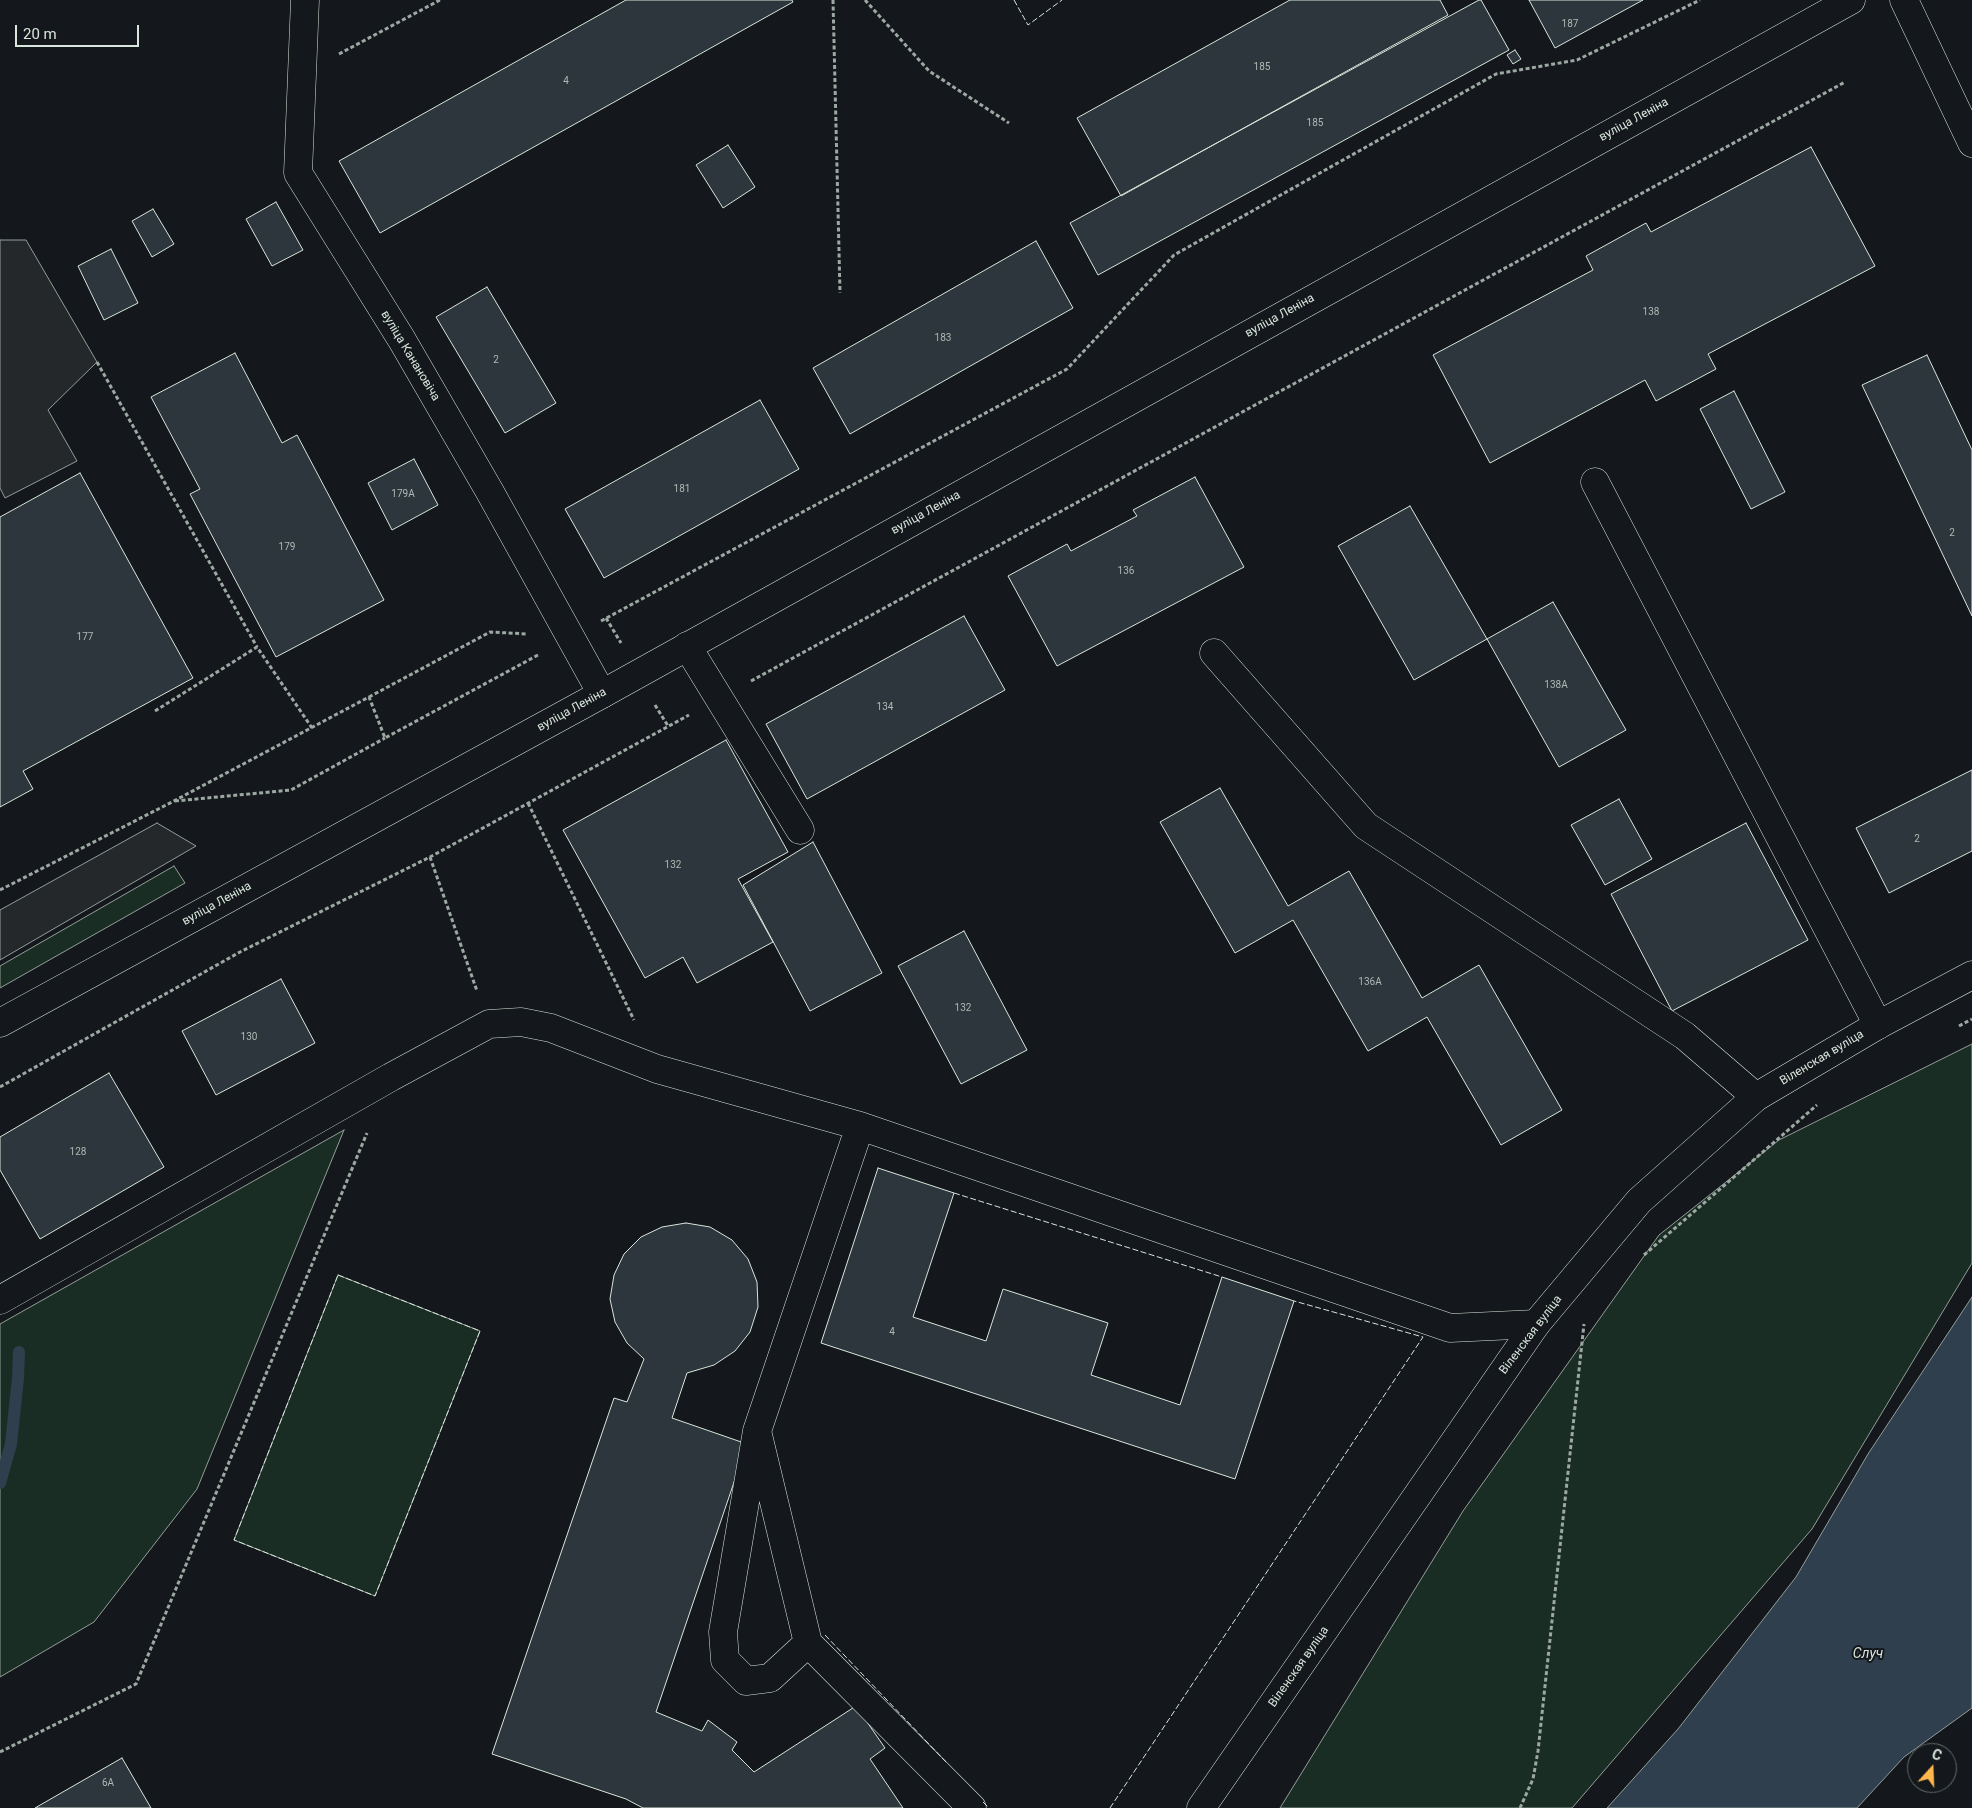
<!DOCTYPE html>
<html>
<head>
<meta charset="utf-8">
<style>
  body { margin:0 }
  #map { position:relative; width:1972px; height:1808px; overflow:hidden; background:#14181c; font-family:Roboto,sans-serif }
  canvas { display:block }
  .north { position:absolute; left:1907px; top:1743px; width:50px; height:50px; box-sizing:border-box; background:#14181c; border:1px solid #626a69; border-radius:50%; rotate:20deg; font-size:14px; font-weight:700; line-height:20px; text-align:center; color:#d8e6dc }
  .north::after { content:''; display:block; margin:auto; width:18px; height:22px; background:#ffb74d; clip-path:polygon(50% 0,100% 100%,50% 72%,0 100%) }
  .scale { position:absolute; left:15px; top:25px; width:124px; height:22px; box-sizing:border-box; border:2px solid #d8e6dc; border-top:0; padding-left:6px; font-size:15px; line-height:18px; white-space:nowrap; color:#d8e6dc; -webkit-text-stroke:4px #14181c; paint-order:stroke }
</style>
</head>
<body>
<div id="map">
<canvas width="1972" height="1808"></canvas>
<div class="north">С</div>
<div class="scale">20 m</div>
</div>
<script>
const g = document.querySelector('canvas').getContext('2d');
g.lineJoin = 'round';
function fillPath(path, color) { g.fillStyle = color; g.fill(path, 'evenodd'); }
const poly = rows => new Path2D(rows.map(r => 'M' + r).join(''));
function stroke(path, color, width, dash) { g.strokeStyle = color; g.lineWidth = width; g.lineCap = dash ? 'butt' : 'round'; g.setLineDash(dash || []); g.stroke(path); }
function write(font, color, halo, rows, align = 'center') {
  g.font = font + ' Roboto,sans-serif'; g.lineWidth = 4; g.setLineDash([]); g.textBaseline = 'middle'; g.strokeStyle = halo; g.fillStyle = color; for (const [text, x, y, turn = 0] of rows) {
    g.save(); g.translate(x, y); g.rotate((+turn || 0) * Math.PI / 180); g.textAlign = isNaN(turn) ? turn : align; if (halo) g.strokeText(text, 0, 0); g.fillText(text, 0, 0); g.restore();
  }
}
const green = poly([
  [174,866,185,883,0,988,0,966,174,866],
  [1972,1044,1972,1263,1812,1529,1572,1808,1280,1808,1463,1511,1659,1235,1779,1140,1972,1044],
  [344,1130,197,1489,94,1622,0,1677,0,1324,344,1130],
  [338,1275,480,1331,375,1596,234,1540,338,1275]
]);
fillPath(green, '#1a2d24');
stroke(green, '#939e99', 1);
const parking = poly([
  [0,240,26,240,97,362,48,410,77,461,5,498,0,488,0,240],
  [157,823,196,846,0,960,0,910,157,823]
]);
fillPath(parking, '#24282b');
stroke(parking, '#939e99', 1);
const water = poly([
  [1972,1297,1972,1708,1904,1757,1857,1808,1607,1808,1678,1729,1796,1577,1868,1454,1972,1297]
]);
fillPath(water, '#2f3f4d');
stroke(water, '#939e99', 1);
stroke(poly([
  [0,1483,11,1444,18,1378,19,1352]
]), '#2f3f4d', 12);
const building = poly([
  [626,0,792,0,793,2,380,233,339,161,626,0],
  [1290,0,1440,0,1448,15,1121,196,1077,118,1290,0],
  [1479,0,1481,0,1509,50,1098,275,1070,223,1479,0],
  [1529,0,1643,0,1555,48,1529,0],
  [1515,50,1521,59,1513,64,1507,55,1515,50],
  [728,145,755,187,723,208,696,165,728,145],
  [1811,147,1875,266,1708,354,1716,369,1656,401,1645,380,1490,463,1433,355,1593,270,1586,256,1646,223,1651,232,1811,147],
  [276,202,303,250,272,266,246,219,276,202],
  [153,209,174,244,152,257,132,221,153,209],
  [1036,241,1073,308,850,434,813,368,1036,241],
  [111,249,138,303,104,320,78,266,111,249],
  [487,287,556,403,505,433,436,317,487,287],
  [235,353,282,443,297,435,384,600,276,657,190,494,200,489,151,397,235,353],
  [1927,355,1972,450,1972,616,1862,385,1927,355],
  [1734,391,1785,492,1751,509,1700,409,1734,391],
  [760,400,799,469,604,578,565,509,760,400],
  [414,459,438,505,392,530,368,483,414,459],
  [80,473,193,678,23,771,33,789,0,807,0,517,80,473],
  [1195,477,1244,567,1057,666,1008,576,1067,544,1071,551,1137,516,1133,510,1195,477],
  [1410,506,1487,639,1414,680,1338,546,1410,506],
  [1553,602,1626,730,1559,767,1487,639,1553,602],
  [964,616,1005,690,807,799,766,724,964,616],
  [726,740,788,852,738,879,773,942,697,983,683,957,645,978,563,830,726,740],
  [1972,770,1972,851,1889,893,1856,828,1972,770],
  [1220,788,1288,906,1349,871,1422,998,1479,965,1562,1110,1501,1145,1427,1017,1368,1051,1293,920,1235,953,1160,822,1220,788],
  [1619,799,1652,859,1605,885,1571,825,1619,799],
  [1746,823,1808,940,1672,1011,1611,894,1746,823],
  [813,842,882,973,810,1011,743,885,813,842],
  [964,931,1027,1050,961,1084,898,966,964,931],
  [281,979,315,1043,216,1095,182,1031,281,979],
  [109,1073,164,1167,40,1239,0,1170,0,1137,109,1073],
  [878,1168,954,1193,913,1317,986,1341,1003,1289,1108,1323,1091,1375,1180,1405,1222,1277,1294,1301,1235,1479,821,1343,878,1168],
  [686,1223,710,1227,732,1240,748,1259,757,1282,758,1307,750,1332,735,1351,714,1365,687,1373,672,1418,747,1444,656,1712,702,1731,708,1720,737,1742,732,1750,754,1772,856,1706,885,1748,870,1759,903,1808,643,1808,626,1799,492,1754,614,1398,627,1402,644,1359,627,1343,615,1322,610,1299,614,1275,624,1254,641,1237,662,1227,686,1223],
  [122,1758,151,1808,35,1808,122,1758]
]);
fillPath(building, '#2c363c');
stroke(building, '#d8e6dc', 1);
const minor = poly([
  [305,0,298,173,402,340,490,492,602,694],
  [1595,482,1878,1025],
  [687,646,800,830],
  [1214,653,1366,826,1685,1036,1756,1097],
  [0,1300,391,1077,489,1024,521,1022,551,1028,657,1069,860,1126,1450,1328,1536,1324],
  [757,1431,808,1643,770,1678,746,1681,725,1660,723,1632,757,1431,860,1126],
  [808,1643,972,1808]
]);
const major = poly([
  [1904,0,1972,143],
  [0,1023,602,694,1851,0],
  [1201,1808,1536,1324,1639,1201,1756,1097,1878,1025,1972,975]
]);
stroke(minor, '#d8e6dc', 29);
stroke(major, '#d8e6dc', 29);
stroke(poly([
  [833,0,840,293],
  [865,0,929,71,1009,123],
  [339,54,440,0],
  [97,362,257,647],
  [606,618,621,643],
  [601,621,1067,369,1174,255,1496,74,1577,60,1700,0],
  [751,681,1845,82],
  [369,697,490,632,527,634],
  [655,705,668,726],
  [155,711,257,647,312,728],
  [175,801,291,790,385,738],
  [528,803,634,1020],
  [430,857,477,991],
  [0,890,172,802,369,697,385,738,538,655],
  [1959,1026,1972,1019],
  [0,1087,240,952,430,857,689,715],
  [1644,1255,1817,1105],
  [0,1752,136,1684,367,1133],
  [1520,1808,1533,1779,1538,1751,1584,1324]
]), '#9da8a2', 3, [4, 2.5]);
stroke(minor, '#14181c', 28);
stroke(major, '#14181c', 28);
stroke(poly([
  [1014,0,1028,25,1062,0],
  [954,1193,1222,1277],
  [338,1275,480,1331,375,1596,234,1540,338,1275],
  [825,1635,946,1762],
  [983,1802,989,1808],
  [1110,1808,1423,1337,1294,1301]
]), '#d8e6dc', 1, [6, 2.5]);
write('10px', '#adbab4', null, [
  ["187",1570,24],
  ["185",1262,67],
  ["4",566,81],
  ["185",1315,123],
  ["138",1651,312],
  ["183",943,338],
  ["2",496,360],
  ["181",682,489],
  ["179А",403,494],
  ["2",1952,533],
  ["179",287,547],
  ["136",1126,571],
  ["177",85,637],
  ["138А",1556,685],
  ["134",885,707],
  ["2",1917,839],
  ["132",673,865],
  ["136А",1370,982],
  ["132",963,1008],
  ["130",249,1037],
  ["128",78,1152],
  ["4",892,1332],
  ["6А",108,1783]
]);
write('12px', '#d8e6dc', '#14181c', [
  ["вуліца Леніна",1634,120,-29],
  ["вуліца Леніна",1280,316,-29],
  ["вуліца Канановіча",410,356,59],
  ["вуліца Леніна",926,513,-29],
  ["вуліца Леніна",572,710,-29],
  ["вуліца Леніна",217,904,-29],
  ["Віленская вуліца",1822,1058,-31],
  ["Віленская вуліца",1531,1335,-53],
  ["Віленская вуліца",1299,1667,-55]
]);
write('italic 14px', '#d8e6dc', '#14181c', [
  ["Случ",1868,1654]
]);
</script>
</body>
</html>
